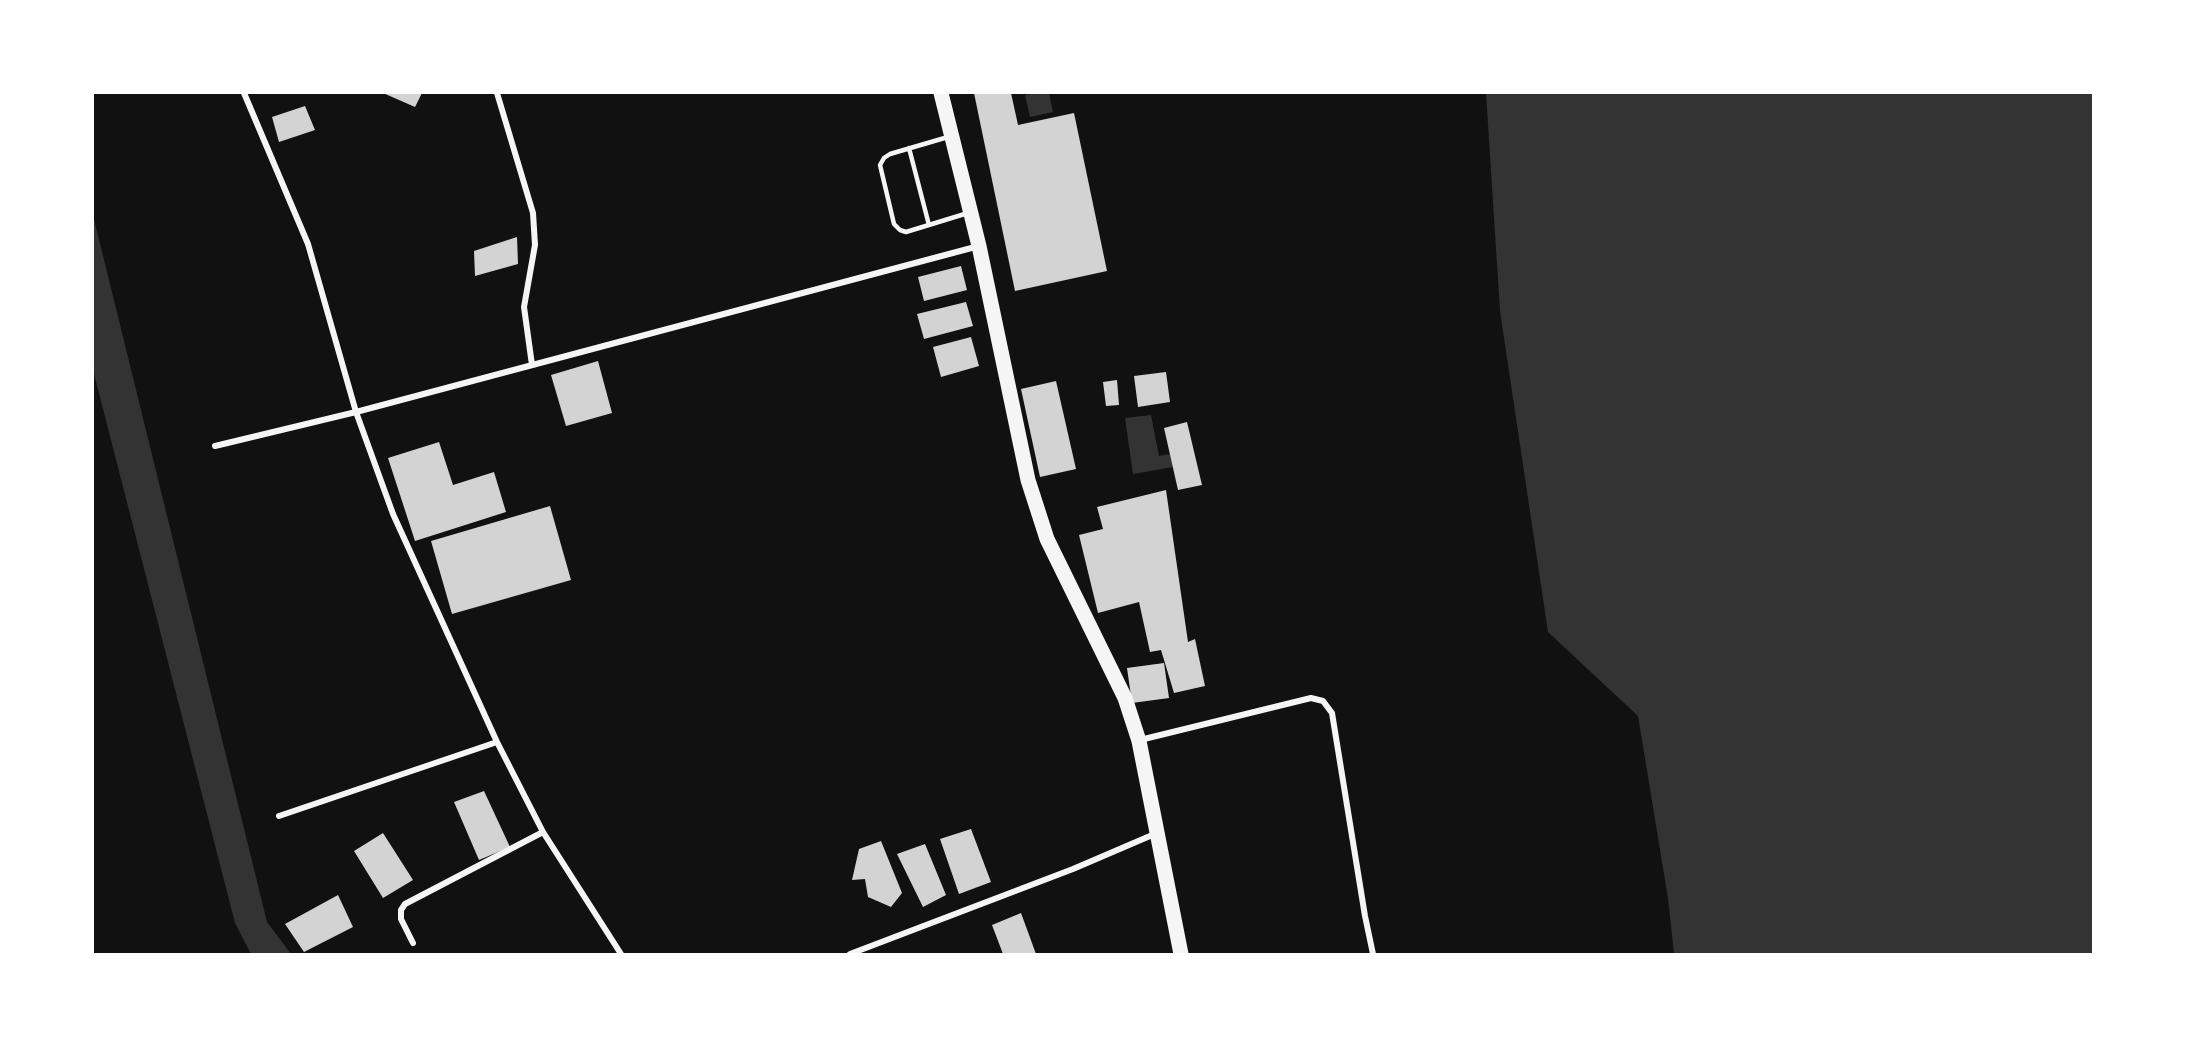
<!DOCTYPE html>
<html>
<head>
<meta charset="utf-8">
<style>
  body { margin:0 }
  #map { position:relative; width:2186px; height:1047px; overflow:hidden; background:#111; font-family:Georgia,serif }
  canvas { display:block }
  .frame { position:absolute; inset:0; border:94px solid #fff; pointer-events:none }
</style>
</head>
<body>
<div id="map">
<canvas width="2186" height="1047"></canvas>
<div class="frame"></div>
</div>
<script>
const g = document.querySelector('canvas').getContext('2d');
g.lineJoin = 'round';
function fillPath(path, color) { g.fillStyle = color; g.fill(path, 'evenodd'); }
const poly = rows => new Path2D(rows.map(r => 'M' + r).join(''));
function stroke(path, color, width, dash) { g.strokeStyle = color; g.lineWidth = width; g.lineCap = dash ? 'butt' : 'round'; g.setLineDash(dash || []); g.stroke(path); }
fillPath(poly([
  [1036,93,1049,93,1053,112,1030,117,1025,95],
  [1486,93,2093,93,2093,954,1674,954,1668,898,1638,716,1548,632,1500,311],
  [93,215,267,922,291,954,251,954,235,923,93,370],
  [1151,415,1159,456,1170,454,1173,467,1133,474,1125,418]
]), '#333');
fillPath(poly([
  [383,93,422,93,415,107],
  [974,93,1011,93,1018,125,1074,113,1107,271,1015,291],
  [305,106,315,130,279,142,272,117],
  [517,237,518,264,475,276,474,251],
  [961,266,967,290,924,301,918,277],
  [966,302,973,326,924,339,917,314],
  [971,337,979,366,941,377,933,347],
  [598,361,612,413,566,426,551,375],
  [1166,372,1170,402,1138,407,1134,376],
  [1117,380,1119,405,1106,406,1103,382],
  [1056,381,1076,469,1040,477,1021,389],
  [1187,422,1202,485,1178,490,1164,428],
  [439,442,453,485,494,472,506,512,415,541,388,458],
  [1166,490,1188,642,1195,639,1205,686,1174,693,1161,650,1150,652,1139,602,1098,613,1079,535,1103,529,1097,507],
  [550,506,571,580,452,614,431,541],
  [1164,663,1169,698,1132,703,1127,668],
  [484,791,510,847,479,860,454,802],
  [971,829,991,882,959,894,940,839],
  [383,833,413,880,383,898,354,851],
  [881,841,902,893,891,907,868,897,865,879,852,880,859,849],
  [925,844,946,895,923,907,897,854],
  [338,895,353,927,304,952,285,924],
  [1021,913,1036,954,1003,954,992,925]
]), '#d3d3d3');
stroke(poly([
  [948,137,890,154,884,158,880,165,894,224,900,230,906,232,968,213],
  [909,148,929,225]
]), '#f5f5f5', 4.5);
stroke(poly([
  [244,93,308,244,356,412,393,514,497,742,543,832,621,954],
  [497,93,533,213,535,245,524,307,532,365],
  [215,446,356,412,979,246],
  [1140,740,1311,698,1323,701,1332,713,1365,916,1373,954],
  [279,816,497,742],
  [413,943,401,919,401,910,405,904,543,832],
  [850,954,1073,869,1157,833]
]), '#f5f5f5', 6);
stroke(poly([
  [941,93,979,246,1028,480,1047,539,1125,698,1139,741,1181,954]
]), '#f5f5f5', 15);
</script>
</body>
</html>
